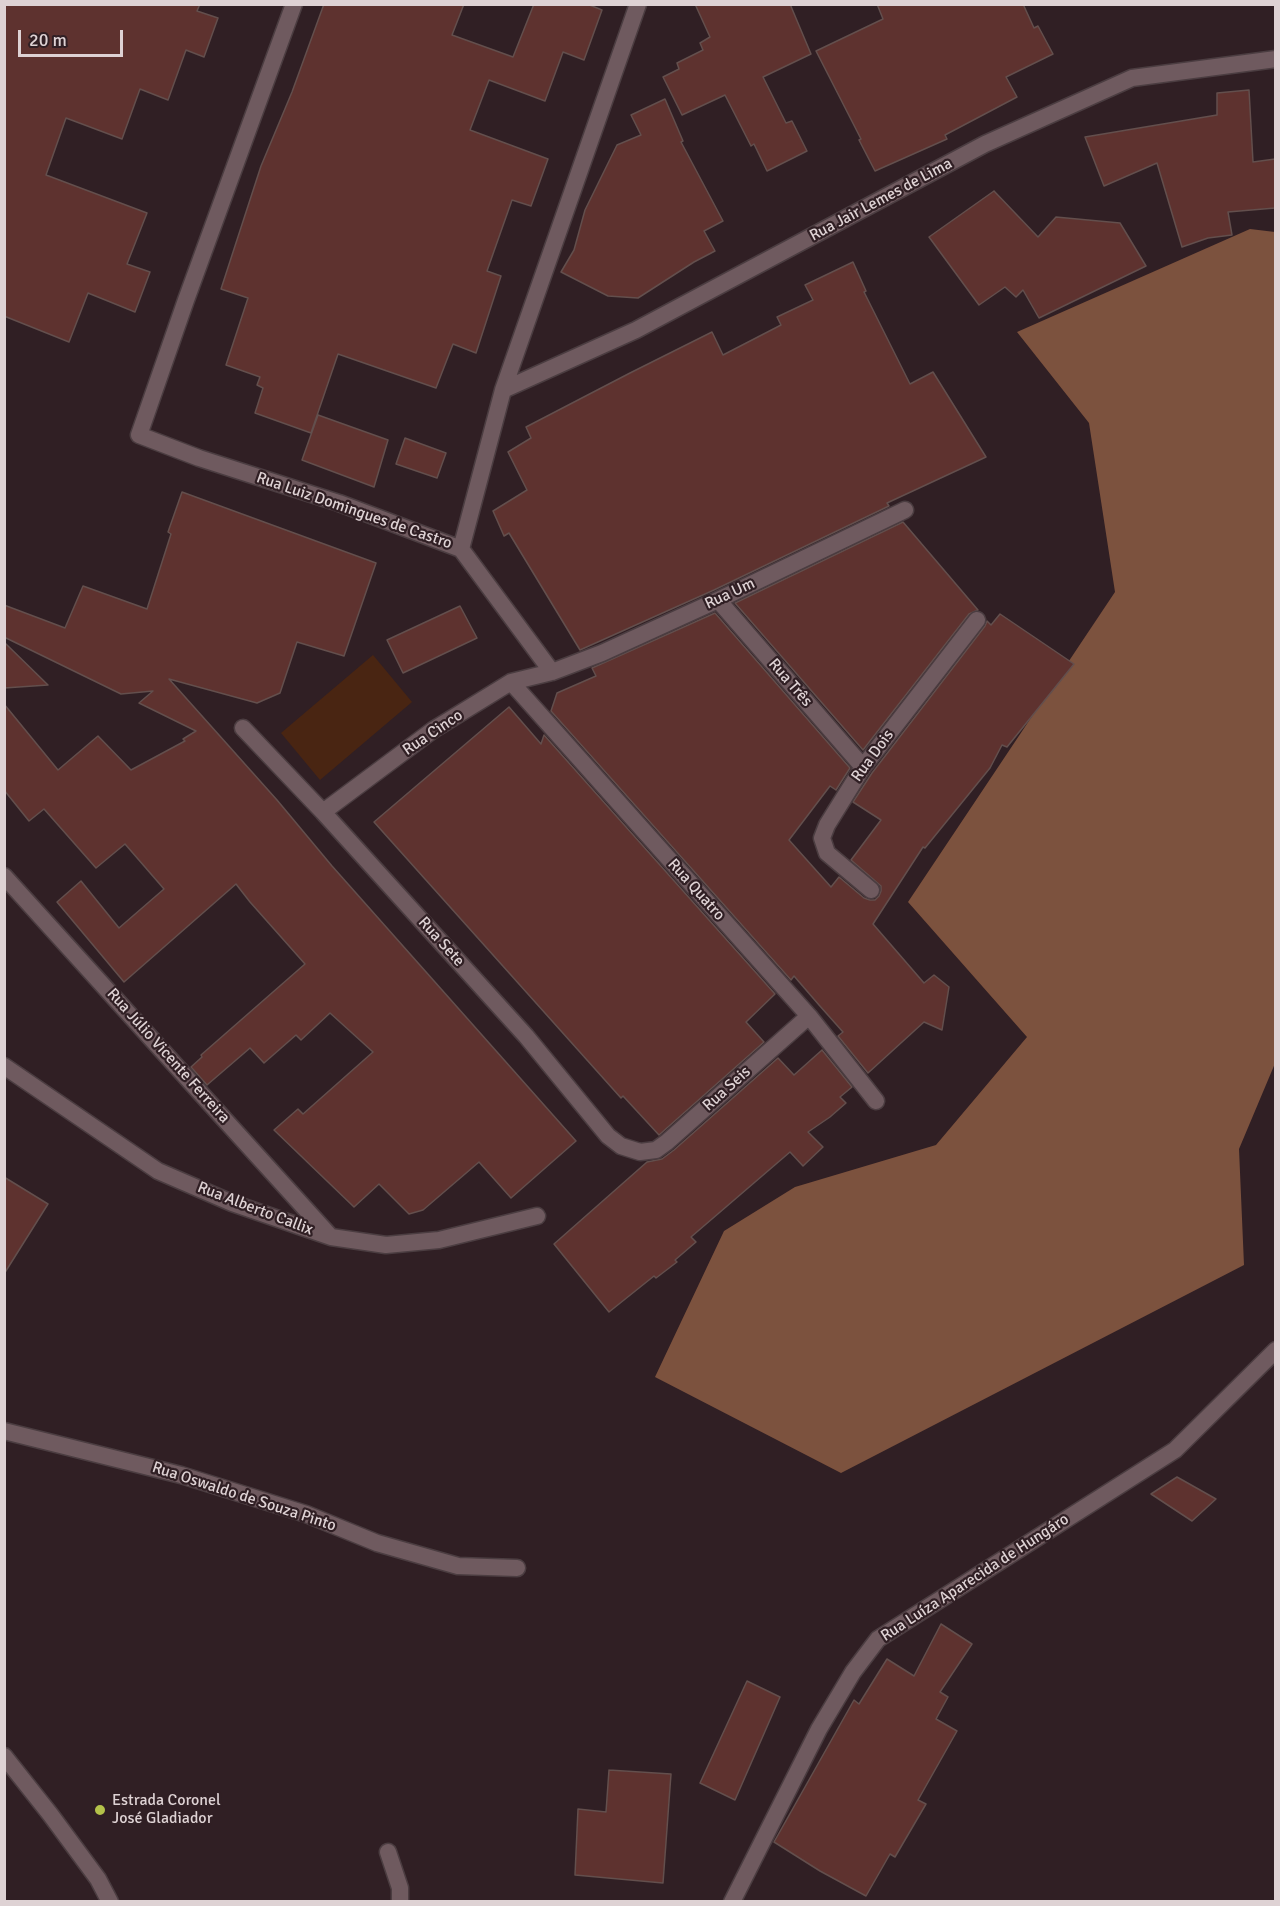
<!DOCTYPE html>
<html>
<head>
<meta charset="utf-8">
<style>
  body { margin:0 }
  #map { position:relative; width:1280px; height:1906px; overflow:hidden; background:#301f24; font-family:Signika,sans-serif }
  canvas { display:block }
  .frame { position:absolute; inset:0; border:6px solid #ded2d4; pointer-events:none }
  .scale { position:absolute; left:18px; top:30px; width:105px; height:27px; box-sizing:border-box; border:3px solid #ded2d4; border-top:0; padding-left:8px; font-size:18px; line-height:21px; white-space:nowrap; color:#ded2d4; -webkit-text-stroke:4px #301f24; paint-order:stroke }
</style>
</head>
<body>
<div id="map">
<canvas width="1280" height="1906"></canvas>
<div class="frame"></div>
<div class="scale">20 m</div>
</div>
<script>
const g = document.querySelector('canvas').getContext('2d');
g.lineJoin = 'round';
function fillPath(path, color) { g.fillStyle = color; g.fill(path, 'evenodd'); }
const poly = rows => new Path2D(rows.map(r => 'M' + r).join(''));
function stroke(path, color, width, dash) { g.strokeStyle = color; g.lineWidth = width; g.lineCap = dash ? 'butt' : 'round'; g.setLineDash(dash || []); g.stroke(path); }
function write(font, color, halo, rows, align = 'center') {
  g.font = font + ' Signika,sans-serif'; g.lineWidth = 4.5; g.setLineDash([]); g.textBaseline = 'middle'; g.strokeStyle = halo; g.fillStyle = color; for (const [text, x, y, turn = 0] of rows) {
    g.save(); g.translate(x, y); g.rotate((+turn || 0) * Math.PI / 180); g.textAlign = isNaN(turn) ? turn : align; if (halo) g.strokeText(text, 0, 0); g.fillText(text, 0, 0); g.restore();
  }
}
fillPath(poly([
  [373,655,412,702,320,780,281,733]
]), '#492512');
fillPath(poly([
  [1250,229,1275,232,1276,1061,1239,1149,1244,1265,841,1473,655,1377,724,1231,795,1187,936,1145,1027,1037,908,902,1115,592,1089,423,1017,332]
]), '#7c523e');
const building = poly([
  [4,4,200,4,197,11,218,18,204,57,186,50,168,100,140,89,122,139,66,118,46,175,147,213,127,264,150,272,135,312,88,293,69,342,4,316,4,4],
  [324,4,464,4,452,35,513,57,534,4,587,4,602,10,584,60,563,52,545,101,489,80,470,130,548,159,531,206,512,200,487,271,501,276,476,353,453,344,436,388,338,354,311,433,255,413,263,388,257,385,260,377,226,365,248,298,221,289,261,166,292,92,324,4],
  [695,4,790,4,811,54,763,77,786,123,792,121,807,151,767,171,754,144,751,146,725,95,682,115,663,77,679,69,677,63,703,50,700,43,710,37,695,4],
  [877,4,1023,4,1034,28,1038,26,1053,54,1006,77,1017,97,945,135,947,139,875,171,859,140,861,139,816,51,883,19,877,4],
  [1249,90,1253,162,1275,159,1275,208,1228,212,1232,235,1208,238,1182,247,1157,163,1104,186,1085,137,1217,115,1217,93,1249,90],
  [665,99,683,141,681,142,723,221,704,231,715,251,694,262,638,298,608,296,561,272,574,250,585,210,617,145,641,135,631,115,665,99],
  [994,191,1038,237,1056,217,1120,223,1146,266,1039,318,1023,290,1016,297,1005,287,979,305,929,237,994,191],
  [853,262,866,291,864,292,910,384,933,372,986,457,887,503,889,506,714,590,580,650,509,533,504,536,493,511,527,490,508,452,531,438,526,427,630,373,712,332,723,355,781,325,777,317,813,300,805,285,853,262],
  [318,415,388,440,374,487,302,460,318,415],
  [405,438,446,453,437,478,396,464,405,438],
  [182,492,376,563,344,656,297,642,280,693,257,703,169,679,277,800,332,866,576,1141,511,1198,479,1162,423,1210,409,1214,379,1184,354,1207,274,1130,298,1109,303,1114,373,1052,330,1013,301,1040,296,1035,264,1063,250,1048,207,1085,191,1067,202,1057,201,1055,305,964,250,902,236,884,124,982,57,902,81,881,119,928,164,889,125,844,96,868,44,809,29,821,4,790,4,704,58,770,98,736,131,770,185,741,183,739,196,731,139,703,153,691,121,694,4,637,4,605,65,628,83,586,147,609,171,534,168,532,182,492],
  [903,522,978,610,969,614,863,750,735,603,903,522],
  [460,606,477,638,403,673,387,640,460,606],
  [715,613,850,768,836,790,830,786,789,840,831,887,839,877,864,898,870,900,875,900,879,896,881,891,881,886,851,860,881,820,853,802,872,773,985,626,987,621,991,625,1000,614,1074,664,1007,747,1002,745,990,768,925,848,923,847,873,924,924,983,934,975,949,987,942,1030,924,1022,868,1073,838,1036,843,1032,819,1005,794,976,791,980,551,711,557,693,596,676,592,668,715,613],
  [4,642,48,685,4,688,4,642],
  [509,707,541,744,544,735,775,994,746,1022,764,1042,659,1135,623,1096,621,1098,374,822,509,707],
  [822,1050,852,1087,840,1097,846,1103,830,1117,808,1132,823,1147,803,1166,790,1152,691,1237,696,1242,675,1260,677,1262,656,1278,654,1276,609,1312,554,1244,647,1162,662,1159,674,1150,778,1058,794,1075,822,1050],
  [4,1177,48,1204,4,1274,4,1177],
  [1177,1477,1216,1499,1192,1521,1151,1494,1177,1477],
  [941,1624,972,1644,940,1692,948,1697,936,1719,957,1731,918,1800,926,1804,895,1857,890,1854,866,1896,820,1871,774,1842,854,1700,859,1704,887,1659,914,1676,941,1624],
  [747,1681,780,1697,735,1800,700,1783,747,1681],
  [609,1770,671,1774,663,1883,575,1875,578,1809,606,1812,609,1770]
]);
fillPath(building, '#5e322f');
stroke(building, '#634f4d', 1.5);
const service = poly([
  [388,1852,400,1888,400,1902]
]);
const minor = poly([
  [294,4,186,300,139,435,199,458,339,503,461,549],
  [503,390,636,330,985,144,1132,78,1276,59],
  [461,549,503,390,638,4],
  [461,549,552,672],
  [718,600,863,767],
  [511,682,809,1016,876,1101],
  [243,728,323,812,526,1036,608,1136,621,1146,640,1152,656,1150,667,1142,809,1016],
  [323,812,433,730,511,682,552,672,602,653,718,600,905,510],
  [4,876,330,1236],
  [871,890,827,853,822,838,827,825,863,767,977,620],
  [4,1066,158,1171,232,1203,331,1237,386,1245,439,1240,537,1216],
  [4,1431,181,1475,306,1514,377,1543,458,1566,517,1568],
  [4,1756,50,1814,98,1879,110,1902],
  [732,1902,819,1729,853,1672,878,1639,1175,1450,1276,1350]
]);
stroke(service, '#4b3d41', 19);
stroke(minor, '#4b3d41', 19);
stroke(service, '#6f5a5f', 16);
stroke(minor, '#6f5a5f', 16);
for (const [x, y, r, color] of [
  [100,1810,6,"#b4c24a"]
]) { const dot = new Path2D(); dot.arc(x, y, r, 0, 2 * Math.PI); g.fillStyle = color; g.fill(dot); stroke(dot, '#301f24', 2); }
write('16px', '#ded2d4', '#301f24', [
  ["Rua Jair Lemes de Lima",881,200,-28],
  ["Rua Luiz Domingues de Castro",354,511,19],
  ["Rua Um",730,594,-25],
  ["Rua Três",790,683,49],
  ["Rua Cinco",433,733,-34],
  ["Rua Dois",873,756,-54],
  ["Rua Quatro",696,890,48],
  ["Rua Sete",441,942,48],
  ["Rua Júlio Vicente Ferreira",168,1056,48],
  ["Rua Seis",727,1089,-42],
  ["Rua Alberto Callix",255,1209,21],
  ["Rua Oswaldo de Souza Pinto",244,1497,18],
  ["Rua Luíza Aparecida de Hungáro",975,1578,-33]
]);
write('16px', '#ded2d4', '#301f24', [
  ["Estrada Coronel",112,1801],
  ["José Gladiador",112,1819]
], 'left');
</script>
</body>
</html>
